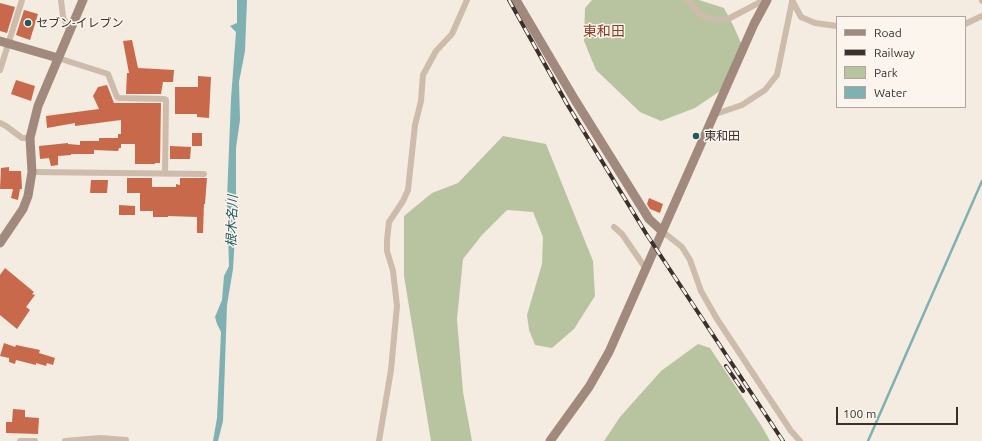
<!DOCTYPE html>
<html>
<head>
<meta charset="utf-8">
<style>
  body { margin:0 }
  #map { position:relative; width:982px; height:441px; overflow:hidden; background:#f4ebe1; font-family:Ubuntu,sans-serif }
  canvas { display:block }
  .legend { position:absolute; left:836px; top:16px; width:130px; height:92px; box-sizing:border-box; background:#fbf5ee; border:1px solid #aea6a0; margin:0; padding:5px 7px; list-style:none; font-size:12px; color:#3b302b }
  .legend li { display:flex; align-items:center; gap:8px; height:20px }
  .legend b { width:20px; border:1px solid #aea6a0 }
  .scale { position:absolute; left:836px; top:407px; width:122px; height:18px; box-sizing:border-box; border:2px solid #3b302b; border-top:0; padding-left:5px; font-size:12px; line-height:14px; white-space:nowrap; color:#3b302b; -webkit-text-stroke:3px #fbf5ee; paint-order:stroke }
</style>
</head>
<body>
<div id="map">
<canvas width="982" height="441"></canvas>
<ul class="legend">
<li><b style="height:5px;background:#a18a7d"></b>Road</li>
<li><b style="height:5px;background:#3b302b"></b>Railway</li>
<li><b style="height:11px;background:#b8c4a0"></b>Park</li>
<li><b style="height:11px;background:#7fb0b2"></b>Water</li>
</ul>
<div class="scale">100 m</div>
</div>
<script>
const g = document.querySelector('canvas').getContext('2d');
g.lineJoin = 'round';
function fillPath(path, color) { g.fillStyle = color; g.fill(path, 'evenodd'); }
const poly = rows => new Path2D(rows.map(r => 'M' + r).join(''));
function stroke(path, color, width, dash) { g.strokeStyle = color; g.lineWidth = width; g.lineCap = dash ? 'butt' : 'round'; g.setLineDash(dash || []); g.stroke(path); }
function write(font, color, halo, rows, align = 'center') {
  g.font = font + ' Ubuntu,"Noto Sans JP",sans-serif'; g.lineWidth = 3; g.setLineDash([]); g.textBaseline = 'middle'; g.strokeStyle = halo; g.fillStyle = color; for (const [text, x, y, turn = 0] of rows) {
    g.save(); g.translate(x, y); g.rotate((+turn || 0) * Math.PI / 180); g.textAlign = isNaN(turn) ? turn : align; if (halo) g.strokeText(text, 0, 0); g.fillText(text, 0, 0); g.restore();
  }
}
fillPath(poly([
  [592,0,699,0,724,8,733,25,746,54,720,91,695,108,661,121,640,112,596,70,584,41,585,8],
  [503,136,546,144,593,261,595,296,574,329,552,348,535,345,529,330,527,315,542,264,543,237,533,212,507,210,482,235,463,259,457,319,463,392,472,441,431,441,404,276,404,216,432,193,458,183],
  [698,344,710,348,761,425,770,441,604,441,620,417,661,371]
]), '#b8c4a0');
fillPath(poly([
  [237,0,247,0,245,51,239,82,240,120,236,148,236,219,233,269,227,305,223,421,218,441,213,441,217,418,221,332,217,324,215,317,222,300,224,276,229,266,227,204,225,200,227,199,231,99,236,32,230,26,237,23]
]), '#7fb0b2');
stroke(poly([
  [868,441,982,181]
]), '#7fb0b2', 2.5);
fillPath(poly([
  [0,3,15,7,7,33,0,31],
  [24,10,38,14,30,40,16,35],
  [132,40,138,68,174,70,173,82,163,82,161,94,126,94,127,73,129,73,123,41],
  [198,76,211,77,209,118,197,117,197,114,175,114,175,87,198,87],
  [16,80,35,86,31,101,11,94],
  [107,85,114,103,161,103,160,163,155,163,155,164,135,164,135,144,121,144,121,148,119,148,118,151,94,150,94,154,71,154,71,155,58,156,58,165,51,166,49,158,40,159,39,146,68,143,68,144,80,145,80,141,99,141,99,138,118,138,118,134,121,134,121,120,75,126,75,123,47,128,46,116,99,109,93,96,98,87],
  [192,133,202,133,202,146,192,146],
  [170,146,191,147,190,159,170,159],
  [9,167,9,171,21,171,22,189,20,189,18,200,11,198,13,189,0,189,1,168],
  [127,178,152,178,152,187,176,187,176,184,180,185,180,178,207,178,205,204,204,204,203,233,197,233,197,217,168,216,168,217,153,217,153,211,140,211,140,193,127,193],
  [91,180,108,180,107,193,90,193],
  [649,198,663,204,660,213,650,209,647,204],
  [119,205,135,206,135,215,119,215],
  [5,268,34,292,32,294,35,295,26,307,30,310,17,329,0,315,0,275],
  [4,343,15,347,16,345,40,350,39,353,55,358,53,365,47,363,46,366,36,363,36,365,16,360,15,364,9,362,9,358,0,356],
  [13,409,25,410,25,417,39,418,38,434,6,433,6,422,12,422]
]), '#c8694b');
stroke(poly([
  [61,0,63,17,70,31],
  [687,0,699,13,705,17,715,20,730,18,764,0],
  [792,0,801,17,815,23,837,26],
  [982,0,982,1],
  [965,24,982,16],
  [58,58,108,74,117,97,119,98,164,99,166,100,165,174],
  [0,70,22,0],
  [713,115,742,105,765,90,777,75,792,2],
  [0,123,6,126,22,138,30,138],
  [32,172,204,174],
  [614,227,622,234,646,269],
  [662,231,682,247,690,260,701,291,717,319,791,431,800,441],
  [20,441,35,441],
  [65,441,100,438,126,440],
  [379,441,391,370,397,306,393,271,387,251,387,240,389,222,403,201,408,190,415,125,421,101,423,75,436,51,452,34,467,0]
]), '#cdbbac', 6);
stroke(poly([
  [516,0,575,100,649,219,662,231],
  [0,41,58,58],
  [0,243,23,209,28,196,32,172,30,138,38,106,83,0],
  [550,441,589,387,609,352,754,24,767,0]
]), '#a18a7d', 9);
const rail = poly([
  [509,0,567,104,647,235,783,441],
  [726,366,743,391]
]);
stroke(rail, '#3b302b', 4);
stroke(rail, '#fbf5ee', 2.5, [8]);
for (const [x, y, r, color] of [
  [28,23,4,"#1f5a5e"],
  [696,136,4,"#1f5a5e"]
]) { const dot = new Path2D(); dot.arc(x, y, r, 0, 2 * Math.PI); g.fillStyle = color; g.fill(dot); stroke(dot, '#fbf5ee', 1.5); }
write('12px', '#3b302b', '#fbf5ee', [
  ["セブン-イレブン",36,23],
  ["東和田",704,136]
], 'left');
write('italic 13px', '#1f5a5e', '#fbf5ee', [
  ["根木名川",232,221,-88]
]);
write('14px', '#8c3b22', '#fbf5ee', [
  ["東和田",604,31]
]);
</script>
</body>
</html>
